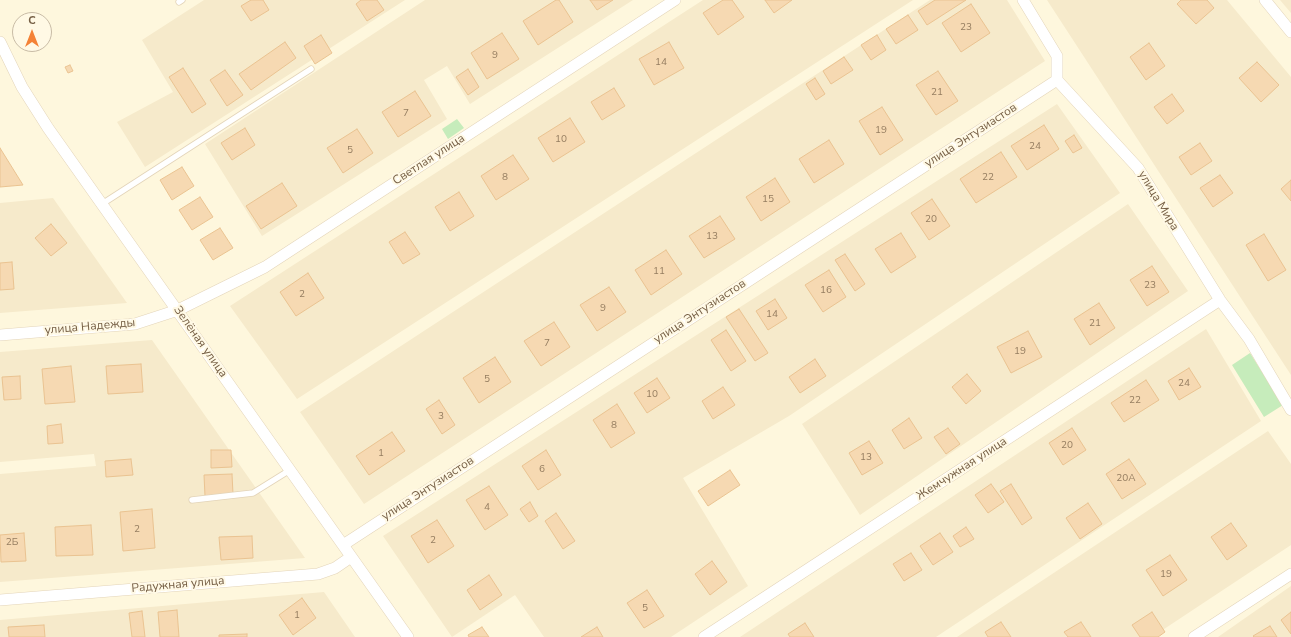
<!DOCTYPE html>
<html>
<head>
<meta charset="utf-8">
<style>
  body { margin:0 }
  #map { position:relative; width:1291px; height:637px; overflow:hidden; background:#fef7dd; font-family:"Nunito Sans",sans-serif }
  canvas { display:block }
  .north { position:absolute; left:12px; top:12px; width:40px; height:40px; box-sizing:border-box; background:#fff9e5; border:1px solid #c8bba5; border-radius:50%; rotate:0deg; font-size:11px; font-weight:700; line-height:16px; text-align:center; color:#755e44 }
  .north::after { content:''; display:block; margin:auto; width:14px; height:18px; background:#f48236; clip-path:polygon(50% 0,100% 100%,50% 72%,0 100%) }
</style>
</head>
<body>
<div id="map">
<canvas width="1291" height="637"></canvas>
<div class="north">С</div>
</div>
<script>
const g = document.querySelector('canvas').getContext('2d');
g.lineJoin = 'round';
function fillPath(path, color) { g.fillStyle = color; g.fill(path, 'evenodd'); }
const poly = rows => new Path2D(rows.map(r => 'M' + r).join(''));
function stroke(path, color, width, dash) { g.strokeStyle = color; g.lineWidth = width; g.lineCap = dash ? 'butt' : 'round'; g.setLineDash(dash || []); g.stroke(path); }
function write(font, color, halo, rows, align = 'center') {
  g.font = font + ' "Nunito Sans",sans-serif'; g.lineWidth = 4; g.setLineDash([]); g.textBaseline = 'middle'; g.strokeStyle = halo; g.fillStyle = color; for (const [text, x, y, turn = 0] of rows) {
    g.save(); g.translate(x, y); g.rotate((+turn || 0) * Math.PI / 180); g.textAlign = isNaN(turn) ? turn : align; if (halo) g.strokeText(text, 0, 0); g.fillText(text, 0, 0); g.restore();
  }
}
fillPath(poly([
  [204,0,405,0,145,167,117,122,173,92,142,40],
  [425,0,633,0,470,104,447,66,424,80,447,119,262,236,205,144],
  [703,0,913,0,297,399,230,306],
  [930,0,1007,0,1045,61,364,504,300,412],
  [1047,0,1227,0,1291,77,1291,375],
  [1280,0,1291,0,1291,13],
  [1057,104,1120,193,789,416,683,478,748,586,671,637,544,637,515,595,452,637,383,536],
  [53,198,127,303,0,313,0,203],
  [1128,204,1188,291,860,515,802,424],
  [1206,329,1261,421,936,637,740,637],
  [152,340,305,558,0,582,0,474,96,466,94,454,0,462,0,352],
  [1268,431,1291,464,1291,545,1152,637,957,637],
  [1291,586,1291,637,1218,637],
  [324,592,355,637,0,637,0,620]
]), '#f6eacb');
fillPath(poly([
  [457,119,464,128,448,139,442,129],
  [1250,353,1283,405,1264,417,1232,365]
]), '#c6ecbb');
const building = poly([
  [251,0,263,0,269,10,251,21,241,6,251,0],
  [361,0,377,0,384,10,367,21,356,4,361,0],
  [556,0,559,0,573,22,538,45,523,21,556,0],
  [590,0,613,0,597,10,590,0],
  [723,0,732,0,744,17,718,35,703,13,723,0],
  [765,0,792,0,774,13,765,0],
  [935,0,966,0,927,25,918,11,935,0],
  [1181,0,1207,0,1214,8,1196,24,1177,4,1181,0],
  [971,4,990,33,961,52,942,23,971,4],
  [908,15,918,30,896,44,886,29,908,15],
  [502,33,519,59,487,79,471,53,502,33],
  [321,35,332,53,315,64,304,46,321,35],
  [877,35,886,50,871,60,861,45,877,35],
  [285,42,296,58,251,90,239,74,285,42],
  [669,42,684,68,654,85,639,59,669,42],
  [1149,43,1165,66,1146,80,1130,57,1149,43],
  [844,57,853,70,831,84,823,71,844,57],
  [1257,62,1279,85,1261,102,1239,78,1257,62],
  [70,65,73,71,68,73,65,67,70,65],
  [183,68,206,104,192,113,169,77,183,68],
  [468,69,479,87,468,95,456,77,468,69],
  [225,70,243,95,227,106,210,80,225,70],
  [938,71,958,101,936,115,916,85,938,71],
  [815,78,825,94,816,100,806,84,815,78],
  [614,88,625,106,602,120,591,102,614,88],
  [415,91,431,116,398,137,382,112,415,91],
  [1172,94,1184,111,1167,124,1154,107,1172,94],
  [882,107,903,140,880,155,859,121,882,107],
  [570,118,585,142,553,162,538,138,570,118],
  [1044,125,1059,149,1027,170,1011,146,1044,125],
  [245,128,255,145,232,160,221,143,245,128],
  [357,129,373,153,343,173,327,148,357,129],
  [1074,135,1082,148,1073,153,1065,141,1074,135],
  [829,140,844,164,814,183,799,159,829,140],
  [1200,143,1212,161,1191,175,1179,157,1200,143],
  [0,148,23,185,0,187,0,148],
  [1001,152,1017,177,976,203,960,179,1001,152],
  [513,155,529,179,496,200,481,176,513,155],
  [182,167,194,186,172,200,160,180,182,167],
  [1220,175,1233,193,1213,207,1200,188,1220,175],
  [775,178,790,202,761,221,746,197,775,178],
  [1291,180,1291,201,1281,189,1291,180],
  [282,183,297,206,261,229,246,206,282,183],
  [459,192,474,216,450,231,435,207,459,192],
  [200,197,213,217,192,230,179,210,200,197],
  [932,199,950,226,929,240,911,213,932,199],
  [720,216,735,239,704,258,689,236,720,216],
  [51,224,67,243,51,256,35,238,51,224],
  [220,228,233,248,213,260,200,240,220,228],
  [405,232,420,254,403,264,389,242,405,232],
  [901,233,916,257,891,273,875,249,901,233],
  [1264,234,1286,270,1268,281,1246,245,1264,234],
  [666,250,682,274,651,295,635,270,666,250],
  [845,254,865,284,855,291,835,260,845,254],
  [12,262,14,289,0,290,0,263,12,262],
  [1152,266,1169,292,1147,306,1130,280,1152,266],
  [829,270,846,297,823,312,805,285,829,270],
  [308,273,324,298,296,316,280,292,308,273],
  [609,287,626,312,597,331,580,305,609,287],
  [775,299,787,318,768,330,756,311,775,299],
  [1099,303,1115,328,1090,345,1074,319,1099,303],
  [739,309,768,353,755,361,726,317,739,309],
  [554,322,570,347,541,366,524,341,554,322],
  [726,330,746,361,731,371,711,340,726,330],
  [1028,331,1042,357,1011,373,997,347,1028,331],
  [495,357,511,382,479,403,463,378,495,357],
  [815,359,826,376,800,393,789,377,815,359],
  [141,364,143,392,108,394,106,366,141,364],
  [71,366,75,402,45,404,42,369,71,366],
  [1189,368,1201,387,1179,400,1168,381,1189,368],
  [967,374,981,391,966,404,952,387,967,374],
  [20,376,21,399,4,400,2,377,20,376],
  [657,378,670,398,647,413,634,393,657,378],
  [1146,380,1159,400,1124,422,1111,403,1146,380],
  [723,387,735,405,713,419,702,401,723,387],
  [439,400,455,425,442,434,426,409,439,400],
  [617,404,635,433,611,448,593,420,617,404],
  [909,418,922,438,904,449,892,430,909,418],
  [61,424,63,443,48,444,47,426,61,424],
  [948,428,960,444,946,454,934,437,948,428],
  [1072,428,1086,450,1063,465,1049,443,1072,428],
  [392,432,405,451,369,475,356,456,392,432],
  [869,441,883,463,862,475,849,453,869,441],
  [211,450,231,450,232,467,211,468,211,450],
  [546,450,561,475,538,490,522,466,546,450],
  [131,459,133,475,106,477,105,461,131,459],
  [1129,459,1146,484,1122,499,1106,474,1129,459],
  [730,470,740,485,708,506,698,491,730,470],
  [232,474,233,494,205,496,204,475,232,474],
  [991,484,1004,502,988,513,975,495,991,484],
  [1011,484,1032,518,1022,525,1000,491,1011,484],
  [489,486,508,515,485,530,466,500,489,486],
  [530,502,538,516,529,522,520,509,530,502],
  [1088,503,1102,524,1080,539,1066,518,1088,503],
  [152,509,155,548,123,551,120,512,152,509],
  [556,513,575,541,563,549,545,521,556,513],
  [437,520,454,546,428,563,411,536,437,520],
  [1231,523,1247,546,1227,560,1211,537,1231,523],
  [91,525,93,555,56,556,55,527,91,525],
  [966,527,974,539,960,547,953,536,966,527],
  [24,533,26,561,1,562,0,535,24,533],
  [940,533,953,552,933,565,920,546,940,533],
  [252,536,253,558,221,560,219,537,252,536],
  [911,553,922,570,904,581,893,564,911,553],
  [1170,555,1187,580,1163,596,1146,570,1170,555],
  [712,561,727,582,710,595,695,574,712,561],
  [489,575,502,595,480,610,467,590,489,575],
  [647,590,664,616,644,628,627,603,647,590],
  [302,598,316,618,293,635,279,615,302,598],
  [177,610,179,637,160,637,158,612,177,610],
  [142,611,145,637,132,637,129,613,142,611],
  [1152,612,1165,632,1158,637,1140,637,1132,625,1152,612],
  [1291,612,1291,634,1281,620,1291,612],
  [1001,622,1011,637,988,637,985,632,1001,622],
  [1081,622,1091,637,1068,637,1064,632,1081,622],
  [805,623,814,637,790,637,788,634,805,623],
  [44,625,45,637,9,637,8,627,44,625],
  [1270,626,1277,637,1254,637,1253,636,1270,626],
  [482,627,489,637,469,637,468,635,482,627],
  [597,627,603,637,581,637,597,627],
  [247,634,247,637,219,637,219,635,247,634]
]);
fillPath(building, '#f6d9b2');
stroke(building, '#eac391', 1);
const lane = poly([
  [179,2,182,0],
  [102,204,311,69],
  [192,500,253,493,290,470]
]);
const street = poly([
  [1023,0,1057,56,1057,80,1138,168,1220,300,1249,339,1291,410],
  [1265,0,1291,32],
  [0,42,22,87,48,128,408,637],
  [0,335,135,324,178,310,265,267,675,0],
  [343,545,1057,80],
  [0,600,318,574,335,568,351,557],
  [704,637,1220,300],
  [1194,637,1291,574]
]);
stroke(lane, '#e3d4b9', 7);
stroke(street, '#e3d4b9', 12);
stroke(lane, '#fff', 5.5);
stroke(street, '#fff', 11);
write('10px', '#957d60', null, [
  ["23",966,28],
  ["9",495,56],
  ["14",661,63],
  ["21",937,93],
  ["7",406,114],
  ["19",881,131],
  ["10",561,140],
  ["24",1035,147],
  ["5",350,151],
  ["8",505,178],
  ["22",988,178],
  ["15",768,200],
  ["20",931,220],
  ["13",712,237],
  ["11",659,272],
  ["23",1150,286],
  ["16",826,291],
  ["2",302,295],
  ["9",603,309],
  ["14",772,315],
  ["21",1095,324],
  ["7",547,344],
  ["19",1020,352],
  ["5",487,380],
  ["24",1184,384],
  ["10",652,395],
  ["22",1135,401],
  ["3",441,417],
  ["8",614,426],
  ["20",1067,446],
  ["1",381,454],
  ["13",866,458],
  ["6",542,470],
  ["20А",1126,479],
  ["4",487,508],
  ["2",137,530],
  ["2",433,541],
  ["2Б",12,543],
  ["19",1166,575],
  ["5",645,609],
  ["1",297,616]
]);
write('12px', '#755e44', '#fff9e5', [
  ["улица Энтузиастов",971,136,-33],
  ["Светлая улица",429,160,-33],
  ["улица Мира",1158,201,59],
  ["улица Энтузиастов",700,312,-33],
  ["улица Надежды",90,327,-5],
  ["Зелёная улица",200,342,55],
  ["Жемчужная улица",962,469,-33],
  ["улица Энтузиастов",428,489,-33],
  ["Радужная улица",178,585,-5]
]);
</script>
</body>
</html>
